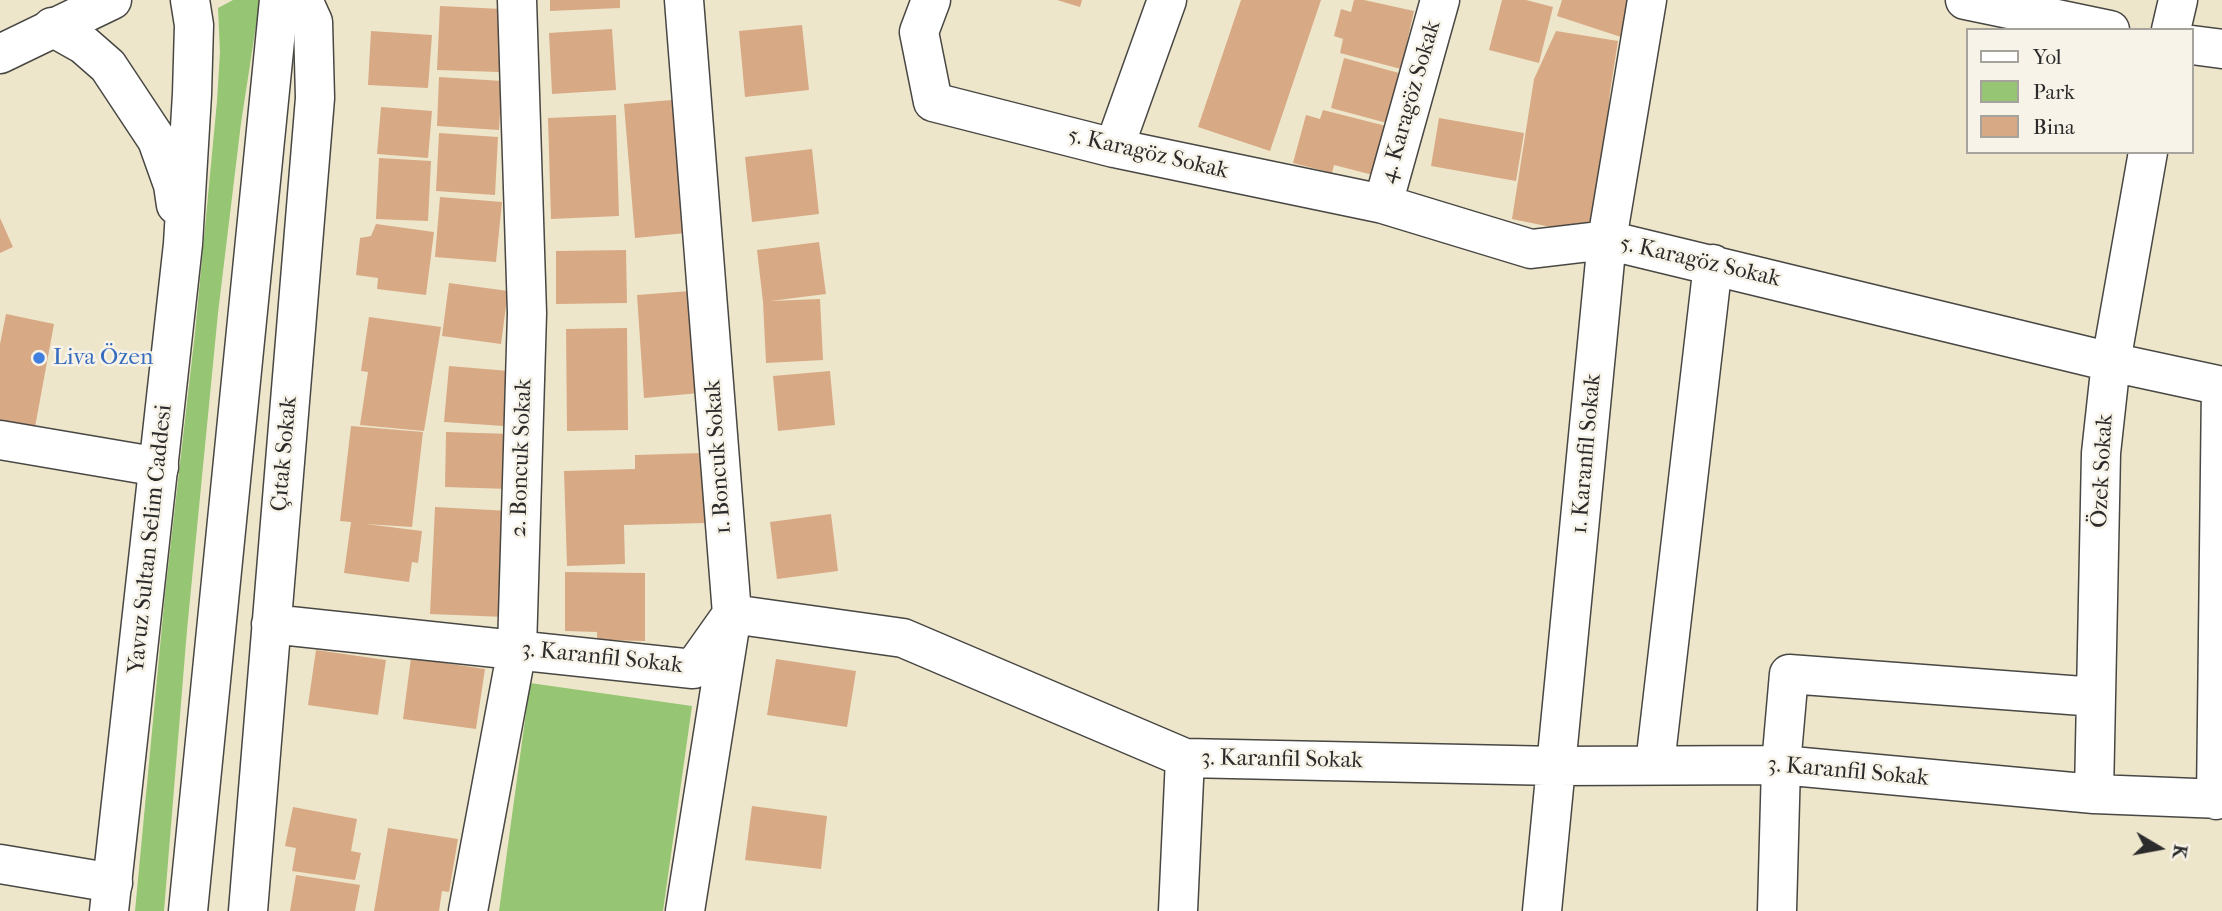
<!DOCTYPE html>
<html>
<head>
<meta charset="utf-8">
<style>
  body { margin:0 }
  #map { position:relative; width:2222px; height:911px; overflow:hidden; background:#eee6cb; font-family:"IM FELL French Canon",serif }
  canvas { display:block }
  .legend { position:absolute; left:1966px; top:28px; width:228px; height:126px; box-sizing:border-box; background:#f7f3e8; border:2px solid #a5a39c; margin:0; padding:9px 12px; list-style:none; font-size:21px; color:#2b2b2b }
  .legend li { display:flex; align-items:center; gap:14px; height:35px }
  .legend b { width:35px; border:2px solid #a5a39c }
  .north { position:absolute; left:2124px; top:813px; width:70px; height:70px; -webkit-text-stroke:5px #f7f3e8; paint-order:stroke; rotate:100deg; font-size:19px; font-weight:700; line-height:28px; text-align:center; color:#2b2b2b }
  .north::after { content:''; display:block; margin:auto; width:24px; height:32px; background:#2b2b2b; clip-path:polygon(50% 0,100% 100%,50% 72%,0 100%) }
</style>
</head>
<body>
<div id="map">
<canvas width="2222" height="911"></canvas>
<ul class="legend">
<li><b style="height:9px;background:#fff"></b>Yol</li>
<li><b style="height:19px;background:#96c573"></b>Park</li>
<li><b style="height:19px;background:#d8a985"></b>Bina</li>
</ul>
<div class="north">K</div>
</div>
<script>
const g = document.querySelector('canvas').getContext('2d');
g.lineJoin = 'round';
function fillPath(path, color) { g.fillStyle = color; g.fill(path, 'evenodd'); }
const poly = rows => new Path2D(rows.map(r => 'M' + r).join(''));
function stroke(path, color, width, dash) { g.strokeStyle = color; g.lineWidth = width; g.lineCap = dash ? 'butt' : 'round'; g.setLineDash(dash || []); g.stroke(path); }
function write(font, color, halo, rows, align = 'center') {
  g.font = font + ' "IM FELL French Canon",serif'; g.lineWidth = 5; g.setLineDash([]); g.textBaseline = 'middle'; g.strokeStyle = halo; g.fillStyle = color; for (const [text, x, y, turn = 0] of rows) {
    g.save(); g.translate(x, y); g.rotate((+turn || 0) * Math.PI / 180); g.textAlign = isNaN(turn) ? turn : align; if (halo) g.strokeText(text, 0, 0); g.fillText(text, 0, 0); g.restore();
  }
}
fillPath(poly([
  [233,0,260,0,241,123,218,313,187,630,164,911,135,911,165,594,195,333,217,101,220,52,218,8],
  [530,683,692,706,663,911,499,911]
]), '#96c573');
fillPath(poly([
  [550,0,620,0,620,8,550,11],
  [1057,0,1082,0,1080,7],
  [1241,0,1321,0,1270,151,1198,127],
  [1354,0,1364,0,1414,11,1401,69,1340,53,1343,39,1334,36,1341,9,1351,12],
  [1502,0,1526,0,1553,7,1539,63,1489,50],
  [1562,0,1636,0,1624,38,1557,16],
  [440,6,502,9,499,72,437,70],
  [802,25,809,90,745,97,739,31],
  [612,29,616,90,552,94,549,33],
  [371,31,432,35,428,88,368,85],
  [1556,31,1618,41,1610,92,1606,138,1590,235,1512,219,1534,79],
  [1344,58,1399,73,1387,123,1331,108],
  [439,77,502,81,499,130,437,126],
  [684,99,696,232,635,238,624,104],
  [381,107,432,111,428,158,377,154],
  [1323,110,1386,126,1373,175,1334,165,1332,173,1293,163,1306,115,1320,119],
  [616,115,619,216,551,219,548,118],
  [1439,118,1524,133,1516,181,1431,166],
  [439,133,498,137,495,195,436,191],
  [812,149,819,214,752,222,745,157],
  [379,158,431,161,428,221,376,219],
  [440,197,502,202,496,262,435,257],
  [0,218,13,247,0,253],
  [376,224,434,232,426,295,377,289,378,278,356,275,360,238,371,236],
  [819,242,826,294,770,301,820,299,823,360,766,363,763,302,757,250],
  [626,250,627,303,556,304,556,251],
  [449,283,508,291,501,344,442,336],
  [704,290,711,392,644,398,637,295],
  [6,314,54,324,33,438,0,432,0,344],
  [369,317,441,327,424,431,360,425,368,372,361,371],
  [627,328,628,430,567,431,566,329],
  [449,366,509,371,504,426,444,422],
  [830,371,835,425,778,431,773,376],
  [351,426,423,432,412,527,366,524,422,531,418,563,412,562,409,582,344,573,351,522,340,521],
  [446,432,512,434,511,489,445,487],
  [703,453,706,523,624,525,625,564,567,566,564,471,635,469,635,455],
  [435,507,510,511,505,617,430,614],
  [831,514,838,571,777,579,770,522],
  [565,572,645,573,645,641,597,640,597,632,565,631],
  [316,650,386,660,378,715,308,705],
  [411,658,485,669,476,729,403,719],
  [776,659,856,671,847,727,767,715],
  [752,806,827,816,821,869,745,860],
  [293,807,357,819,351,851,361,853,355,880,292,871,296,848,285,846],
  [388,828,458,839,449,892,442,891,439,911,374,911],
  [296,875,360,885,355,911,290,911]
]), '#d8a985');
const minor = poly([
  [684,0,732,614,685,911],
  [931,0,919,32,933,102,1114,148,1383,204,1531,249,1607,240,2111,362,2222,386],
  [1965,0,2110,30],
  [2171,30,2178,0],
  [2192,45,2222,49],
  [1114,148,1167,0],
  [1383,204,1440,0],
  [0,440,159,467],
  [271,624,693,669,732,614,903,638,1185,758,1557,766,1781,765,2094,794,2222,799],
  [1655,764,1713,264],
  [2094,794,2101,453,2111,362,2148,152],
  [2216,800,2221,386],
  [0,864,113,883],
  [248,911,315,98,313,22,303,0],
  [468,911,517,649,527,313,517,0],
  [1178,911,1185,758],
  [1542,911,1607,240,1647,0],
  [1777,911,1781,765,1789,674,2096,697]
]);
const tertiary = poly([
  [0,54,112,0]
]);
const primary = poly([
  [52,27,84,45,108,66,157,140,173,185,176,205],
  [109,911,183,244,192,94,194,25,190,0],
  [188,911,279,0]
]);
stroke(minor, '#484743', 41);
stroke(tertiary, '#484743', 41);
stroke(primary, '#484743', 41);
stroke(minor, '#fff', 38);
stroke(tertiary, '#fff', 38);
stroke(primary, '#fff', 38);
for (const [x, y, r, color] of [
  [39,358,7,"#3f7fe0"]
]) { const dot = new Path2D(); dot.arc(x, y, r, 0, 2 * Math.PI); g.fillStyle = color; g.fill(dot); stroke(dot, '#f7f3e8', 2.5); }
write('23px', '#2b2b2b', '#f7f3e8', [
  ["4. Karagöz Sokak",1411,102,-74],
  ["5. Karagöz Sokak",1148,154,13],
  ["5. Karagöz Sokak",1700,262,13],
  ["Çıtak Sokak",285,454,-85],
  ["1. Karanfil Sokak",1587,454,-85],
  ["1. Boncuk Sokak",719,457,-94],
  ["2. Boncuk Sokak",522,458,-88],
  ["Özek Sokak",2103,471,-87],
  ["Yavuz Sultan Selim Caddesi",151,539,-84],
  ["3. Karanfil Sokak",602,658,6],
  ["3. Karanfil Sokak",1282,760,1],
  ["3. Karanfil Sokak",1848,772,5]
]);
write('23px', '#366cbe', '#f7f3e8', [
  ["Liva Özen",53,358]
], 'left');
</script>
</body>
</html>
